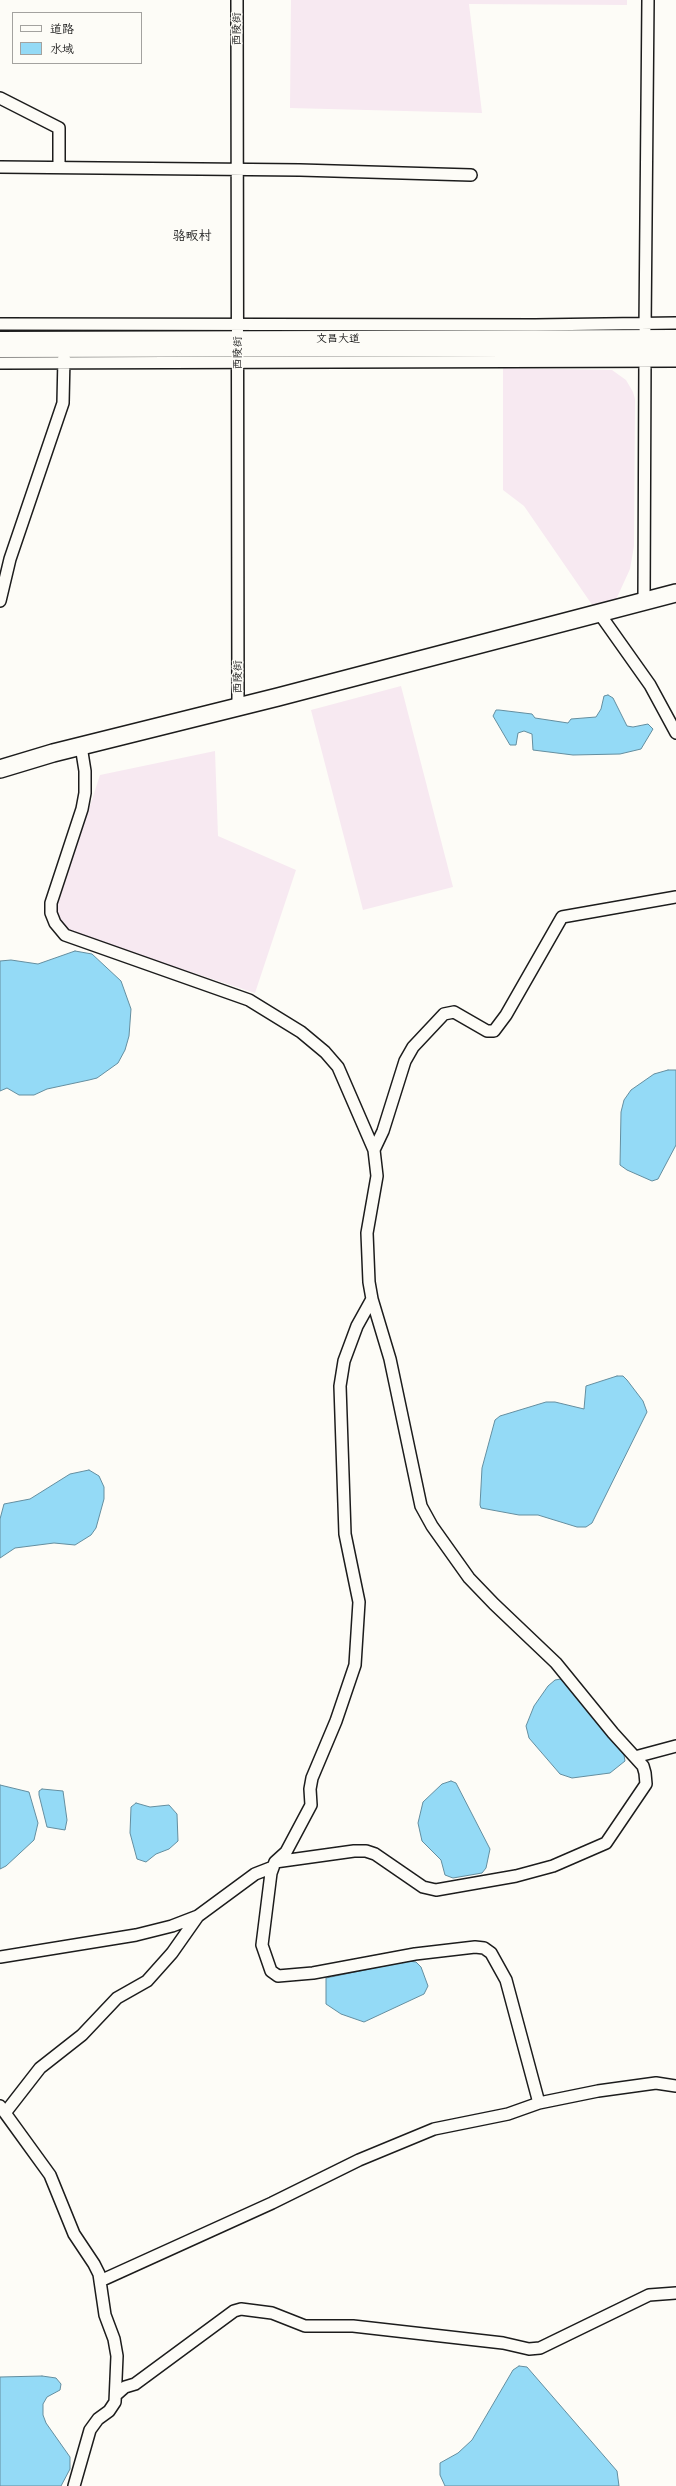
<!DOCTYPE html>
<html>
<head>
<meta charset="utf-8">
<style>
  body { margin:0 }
  #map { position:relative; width:676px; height:2486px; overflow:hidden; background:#fdfcf7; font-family:"Comic Neue","LXGW WenKai TC",sans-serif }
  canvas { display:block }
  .legend { position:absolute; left:12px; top:12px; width:130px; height:52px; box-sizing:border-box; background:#fdfcf7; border:1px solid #a3a29f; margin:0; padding:5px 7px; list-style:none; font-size:12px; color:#1c1c1c }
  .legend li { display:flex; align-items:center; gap:8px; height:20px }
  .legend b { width:20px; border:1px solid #a3a29f }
</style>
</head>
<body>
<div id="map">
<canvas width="676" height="2486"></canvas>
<ul class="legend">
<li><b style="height:5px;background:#fdfcf7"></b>道路</li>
<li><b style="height:11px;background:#94daf6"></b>水域</li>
</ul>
</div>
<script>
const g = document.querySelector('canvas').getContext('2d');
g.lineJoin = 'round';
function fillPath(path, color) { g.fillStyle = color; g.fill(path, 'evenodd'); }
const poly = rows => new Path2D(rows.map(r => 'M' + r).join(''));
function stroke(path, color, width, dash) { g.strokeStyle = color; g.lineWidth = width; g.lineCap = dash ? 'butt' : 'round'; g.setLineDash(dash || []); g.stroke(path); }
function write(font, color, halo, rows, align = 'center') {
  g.font = font + ' "Comic Neue","LXGW WenKai TC",sans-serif'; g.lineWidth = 3; g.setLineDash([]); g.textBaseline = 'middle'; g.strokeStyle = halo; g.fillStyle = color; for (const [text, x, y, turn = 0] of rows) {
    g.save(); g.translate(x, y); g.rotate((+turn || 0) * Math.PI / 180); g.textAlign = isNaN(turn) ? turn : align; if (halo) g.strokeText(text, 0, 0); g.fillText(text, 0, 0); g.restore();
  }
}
fillPath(poly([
  [291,0,627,0,627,5,469,4,482,113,290,108],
  [503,368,612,370,626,380,633,392,635,399,634,546,630,569,614,604,595,609,524,506,503,490],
  [401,686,453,887,363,910,311,710],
  [215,751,218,836,296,870,255,993,62,930,55,913,100,775]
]), '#f7e9f1');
const water = poly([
  [608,695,613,698,627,726,633,727,648,724,653,729,641,749,620,754,573,755,533,750,532,734,524,731,518,733,516,745,510,745,493,716,496,710,499,710,532,714,535,718,568,723,571,719,596,717,601,709,604,696,608,695],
  [75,951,92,954,121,981,131,1009,129,1036,125,1050,118,1063,97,1078,89,1080,47,1089,34,1095,19,1095,7,1088,0,1091,0,961,11,960,38,964,75,951],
  [668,1070,676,1070,676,1145,658,1179,652,1181,627,1170,620,1165,621,1112,624,1100,631,1090,654,1074,668,1070],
  [617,1376,623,1376,627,1380,643,1401,647,1412,592,1523,586,1527,577,1527,538,1515,519,1515,481,1508,480,1505,482,1468,495,1420,500,1416,546,1402,555,1402,584,1409,586,1386,617,1376],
  [89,1470,99,1476,104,1487,104,1499,96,1528,91,1535,75,1545,54,1543,15,1548,0,1558,0,1519,4,1504,30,1499,70,1474,89,1470],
  [561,1679,624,1755,625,1761,610,1773,572,1778,560,1774,529,1738,526,1726,534,1706,548,1686,555,1680,561,1679],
  [451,1781,456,1783,490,1849,486,1868,482,1873,453,1878,445,1875,441,1860,422,1841,418,1823,423,1802,442,1784,451,1781],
  [0,1785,29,1792,38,1823,34,1840,6,1866,0,1869,0,1785],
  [42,1789,63,1791,67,1820,65,1830,47,1827,39,1795,39,1791,42,1789],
  [136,1803,150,1807,169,1805,177,1814,178,1841,169,1849,156,1854,146,1862,137,1859,130,1833,131,1807,136,1803],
  [408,1961,416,1962,421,1967,428,1986,424,1994,364,2022,341,2014,326,2004,326,1978,408,1961],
  [519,2366,527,2367,617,2471,619,2486,445,2486,440,2475,440,2463,458,2453,472,2440,513,2370,519,2366],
  [42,2376,56,2378,61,2384,60,2390,47,2397,43,2404,43,2415,46,2423,70,2457,70,2469,61,2486,0,2486,0,2377,42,2376]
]);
fillPath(water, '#94daf6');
stroke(water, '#648e9f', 1);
const minor = poly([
  [237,0,238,707],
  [0,98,59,128,59,167],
  [0,167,300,170,471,175],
  [0,324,535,325,676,323],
  [645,329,648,0],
  [0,363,676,361],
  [0,601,10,559,63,403,64,357],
  [644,601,645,355],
  [599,613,650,685,676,733],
  [81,746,85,771,85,793,82,809,51,903,51,913,55,923,65,935,249,1000,301,1032,325,1052,338,1067,374,1150,377,1176,367,1233,369,1282,372,1299,390,1359,421,1506,432,1526,469,1578,494,1604,556,1663,613,1733,643,1766,645,1773,646,1784,606,1843,553,1866,516,1876,436,1890,423,1887,375,1854,366,1851,354,1851,275,1862],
  [374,1150,383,1131,405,1061,413,1047,444,1014,454,1012,487,1031,494,1031,506,1015,562,917,676,897],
  [372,1299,357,1326,344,1361,340,1386,345,1534,359,1602,355,1665,336,1721,312,1778,310,1789,311,1805,286,1852,275,1862,271,1873,262,1945,271,1971,278,1976,313,1973,415,1954,475,1947,484,1948,491,1953,506,1980,539,2103],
  [635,1757,676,1746],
  [0,1957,136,1935,172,1926,198,1916,255,1874,273,1867],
  [0,2106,50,2175,74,2234,94,2264,99,2274,105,2315,114,2339,117,2356,115,2402,109,2411,98,2419,90,2430,74,2486],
  [5,2113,40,2068,82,2035,117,1998,147,1981,172,1953,198,1916],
  [100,2281,272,2203,359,2160,434,2129,508,2114,539,2103,598,2091,656,2083,676,2086],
  [116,2395,125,2387,135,2384,234,2311,241,2309,272,2313,305,2326,353,2326,503,2343,529,2349,540,2348,649,2295,676,2293]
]);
const major = poly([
  [0,339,676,337],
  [0,350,676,349]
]);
const highway = poly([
  [0,769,53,753,278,697,676,593]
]);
stroke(minor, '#1c1c1c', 14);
stroke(major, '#1c1c1c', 17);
stroke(highway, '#1c1c1c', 20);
stroke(minor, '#fdfcf7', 11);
stroke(major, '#fdfcf7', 14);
stroke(highway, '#fdfcf7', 17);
write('11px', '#1c1c1c', '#fdfcf7', [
  ["西陵街",237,29,-90],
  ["文昌大道",338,339],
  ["西陵街",238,353,-90],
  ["西陵街",238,677,-90]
]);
write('13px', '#1c1c1c', '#fdfcf7', [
  ["骆畈村",192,236]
]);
</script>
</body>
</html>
